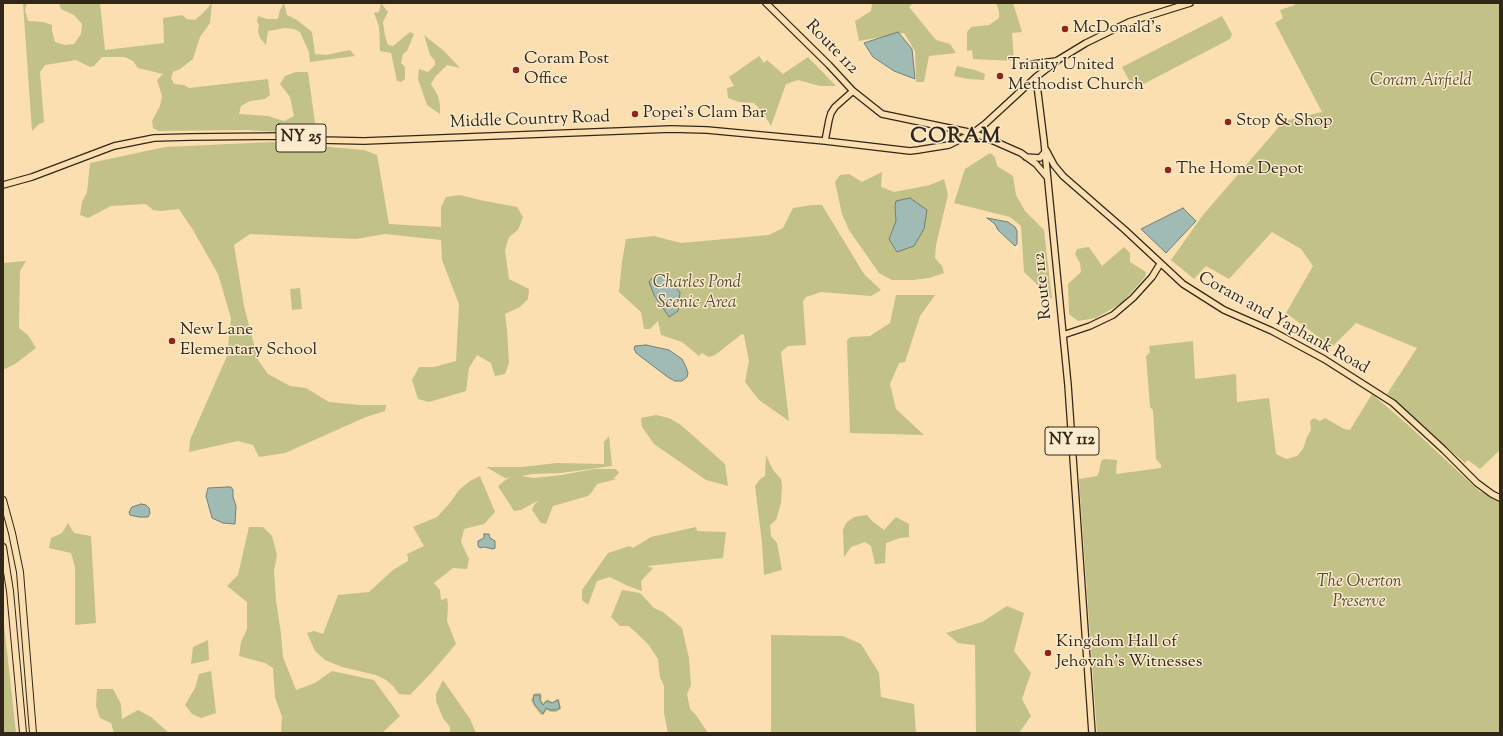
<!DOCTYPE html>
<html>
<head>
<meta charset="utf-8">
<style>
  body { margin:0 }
  #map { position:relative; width:1503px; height:736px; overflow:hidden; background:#fbdfb0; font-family:"Sorts Mill Goudy",serif }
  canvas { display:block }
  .frame { position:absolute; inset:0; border:4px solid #302619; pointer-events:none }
</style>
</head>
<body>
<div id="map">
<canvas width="1503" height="736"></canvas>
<div class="frame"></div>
</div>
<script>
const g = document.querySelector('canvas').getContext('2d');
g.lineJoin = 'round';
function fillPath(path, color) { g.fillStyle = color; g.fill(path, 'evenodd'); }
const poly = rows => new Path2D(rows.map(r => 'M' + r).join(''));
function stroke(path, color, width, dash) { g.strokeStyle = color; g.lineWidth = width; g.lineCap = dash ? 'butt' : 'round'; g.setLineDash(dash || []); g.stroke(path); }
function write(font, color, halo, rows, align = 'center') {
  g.font = font + ' "Sorts Mill Goudy",serif'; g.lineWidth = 3; g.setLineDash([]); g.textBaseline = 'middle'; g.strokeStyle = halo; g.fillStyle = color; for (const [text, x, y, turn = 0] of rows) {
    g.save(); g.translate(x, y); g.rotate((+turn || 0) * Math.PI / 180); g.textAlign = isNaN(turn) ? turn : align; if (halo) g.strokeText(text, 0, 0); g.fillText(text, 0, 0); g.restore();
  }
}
fillPath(poly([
  [23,3,27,3,25,10,28,21,43,22,52,25,52,31,55,42,65,45,74,44,81,34,82,24,74,15,61,9,59,3,100,3,105,50,164,43,163,18,182,15,187,19,195,20,203,13,212,3,210,23,200,37,193,59,180,69,173,72,171,78,174,84,184,85,189,88,268,79,270,95,265,99,250,101,241,106,239,114,268,116,284,121,294,116,290,97,280,84,285,76,296,72,308,72,316,130,313,134,246,130,158,131,153,128,152,121,160,106,162,96,157,80,163,74,138,68,133,61,125,57,102,57,94,66,90,67,76,60,45,65,40,72,44,122,39,124,32,131],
  [284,3,287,15,297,20,312,32,315,54,326,55,350,50,355,56,310,62,309,52,300,32,294,29,285,28,268,31,266,45,260,38,258,31,259,25,257,21,258,16,267,19,278,19,280,10],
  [381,3,388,12,383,22,385,36,388,45,393,46,410,32,414,34,407,51,403,54,401,63,405,67,405,79,401,82,397,81,391,53,380,51,379,26,374,13,379,12],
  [872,3,913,3,909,7,936,40,950,44,956,53,929,56,924,82,916,82,915,51,904,33,859,41,855,21,871,11],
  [996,3,1013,3,1022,32,1012,33,1014,61,973,59,972,50,967,51,967,32,971,27,989,25,999,18,999,11],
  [1295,3,1500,3,1500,450,1480,469,1468,460,1465,463,1387,394,1417,348,1356,323,1332,347,1286,313,1313,266,1301,249,1272,232,1229,279,1206,266,1194,279,1171,260,1203,215,1284,121,1322,112,1275,23,1283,18,1280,10,1295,5],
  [1222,16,1232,34,1230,39,1136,88,1133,88,1122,67],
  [424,35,444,51,460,68,447,65,435,77,431,84,438,96,440,105,440,114,427,105,418,79,419,69,428,72,435,65,435,61,430,55],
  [759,56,764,63,767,60,783,74,808,57,836,86,820,86,798,80,786,84,771,126,761,110,754,103,739,102,728,98,727,88,734,86,729,77],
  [957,66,975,70,985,74,984,80,968,79,954,76],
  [272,142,364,150,377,155,389,224,441,227,441,207,446,197,460,195,480,200,517,207,523,217,518,230,509,237,505,250,509,279,529,289,528,299,520,307,505,314,507,330,509,363,505,374,495,376,491,363,477,355,469,368,466,391,429,402,418,399,412,380,419,367,434,367,456,361,459,304,442,260,441,240,385,234,356,239,250,234,234,245,244,306,258,360,268,374,290,386,306,388,329,402,360,405,386,405,385,411,366,417,285,453,259,457,253,445,238,441,189,452,190,440,227,356,231,318,218,274,193,230,179,209,161,211,153,210,146,204,111,206,88,218,80,215,82,202,87,192,90,163,165,147],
  [990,153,995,157,997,166,1013,176,1016,195,1025,211,1044,230,1052,299,1024,272,1021,226,1010,217,954,203,965,169],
  [882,172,881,187,894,192,930,185,944,179,948,195,936,245,935,258,942,266,944,273,929,278,913,280,892,280,879,273,849,230,842,214,835,182,840,175,849,174,862,182],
  [896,221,897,252,889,239],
  [812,205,822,205,864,274,881,290,871,296,821,292,806,297,803,301,806,345,788,346,781,352,789,421,759,400,745,382,749,361,744,335,742,334,715,355,709,357,702,353,699,356,682,342,661,335,658,321,650,329,644,329,641,312,619,292,622,262,626,239,654,236,681,243,769,235,783,228,793,208],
  [1089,247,1102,266,1124,247,1130,253,1130,262,1146,272,1145,277,1122,303,1096,318,1078,321,1069,314,1068,284,1081,272,1080,263,1075,254,1077,249],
  [26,261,20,271,19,328,28,335,36,348,15,364,3,370,3,263],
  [300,288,302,309,292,310,290,289],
  [896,295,935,295,920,316,905,362,899,363,890,384,896,409,924,435,850,433,847,340,851,337,870,336,890,323],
  [1193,341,1195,379,1236,374,1237,402,1269,398,1276,454,1284,458,1287,459,1297,456,1303,449,1307,437,1311,430,1310,421,1314,418,1320,421,1325,418,1344,429,1350,430,1372,394,1407,424,1479,491,1500,501,1500,733,1097,733,1079,479,1097,476,1099,472,1101,461,1104,459,1117,460,1116,474,1161,468,1161,465,1156,459,1153,410,1150,407,1146,356,1150,352,1149,346],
  [656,415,669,418,681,425,725,464,728,486,706,480,654,444,642,427,641,418],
  [609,436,612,466,561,473,532,474,521,476,534,478,562,475,594,469,616,469,619,473,613,479,617,479,597,484,592,492,588,496,553,506,546,524,541,523,532,510,534,505,539,500,521,510,514,511,498,486,508,478,513,477,505,478,486,467,522,467,557,463,604,464,604,442],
  [766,455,773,470,781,479,782,485,781,503,776,520,770,525,771,536,777,543,782,570,764,575,762,543,755,486,760,479,765,476],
  [480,476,495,512,484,524,464,529,461,542,469,559,467,569,453,568,434,583,440,590,441,600,447,598,448,605,447,621,456,644,432,672,410,695,399,694,393,686,386,680,376,675,342,667,325,660,315,651,307,633,314,631,323,634,338,595,369,592,393,570,408,561,408,558,407,554,424,546,413,527,437,517,449,504,459,490,470,481],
  [867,515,872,521,884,530,896,517,909,524,909,537,900,538,886,543,885,563,875,564,871,546,865,542,851,547,844,557,843,530,846,523,854,517],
  [68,523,74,533,91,536,96,623,75,625,75,567,71,553,49,548,51,538,62,533],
  [249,527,263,527,272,536,277,555,274,571,276,600,281,634,283,657,296,690,315,683,332,671,374,680,400,716,382,733,281,733,282,717,275,697,273,668,265,663,239,656,241,642,247,629,247,602,227,586,238,575],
  [696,527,697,531,726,532,723,558,647,566,653,568,641,581,642,591,628,586,610,577,597,581,588,605,582,600,582,590,608,553,629,546,633,548,651,537],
  [622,590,640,593,654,608,663,612,682,628,689,658,691,685,687,694,690,709,696,715,708,733,668,733,664,713,664,686,660,677,658,659,648,644,629,626,620,626,611,617],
  [1007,606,1024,613,1014,651,1031,673,1022,699,1031,716,1019,733,976,733,975,645,958,643,946,633,982,622],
  [3,615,16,733,3,733],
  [771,635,843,636,861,644,879,673,881,697,914,704,916,733,771,733],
  [208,640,209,660,191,664,193,647],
  [211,671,216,713,201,718,192,714,185,705,195,688,199,674],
  [443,680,470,719,476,733,450,733,450,727,443,718,436,701,436,694],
  [97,689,113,689,121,704,122,719,138,710,151,717,169,733,114,733,111,723,100,718,96,706],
  [537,693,541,693,542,697,541,700,543,703,547,699,552,702,555,701,556,699,559,699,561,709,556,712,550,712,547,710,543,715,541,715,534,706,531,700,534,694]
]), '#c2c188');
const water = poly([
  [898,32,912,49,915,79,894,71,873,57,864,43,898,32],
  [910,198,927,210,924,229,914,246,897,252,889,239,896,221,895,206,896,201,910,198],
  [1183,208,1196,221,1166,253,1141,229,1183,208],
  [987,218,1008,222,1015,227,1017,231,1017,244,1015,246,998,230,995,224,987,218],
  [657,276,663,276,680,292,678,311,669,317,654,295,649,282,652,278,657,276],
  [646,345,669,350,682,359,686,367,688,373,687,377,682,381,675,381,669,378,636,353,634,348,635,346,646,345],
  [227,487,231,487,233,490,233,497,236,506,235,524,223,523,212,518,206,496,208,488,227,487],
  [141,504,146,505,149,508,150,513,148,517,139,517,130,515,129,512,132,507,141,504],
  [484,534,489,534,490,538,495,541,495,548,493,549,484,547,480,548,478,546,478,541,484,538,484,534],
  [534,695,540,695,540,700,543,705,547,701,552,703,558,700,560,708,556,710,551,710,546,708,543,714,535,705,533,700,534,695]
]);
fillPath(water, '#a0bbb4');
stroke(water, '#737f76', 1);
const major = poly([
  [766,3,829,65,853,91,882,114,973,133,996,142,1021,153,1036,164,1047,177],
  [1028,66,1033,64,1056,61],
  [1036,77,1044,141,1068,385,1092,733],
  [825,141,829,120,831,113,835,107,853,91],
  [1046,150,1054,165,1063,176,1125,230,1183,284,1224,310,1272,331,1324,359,1393,403,1444,450,1477,483,1492,494,1500,498],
  [1026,157,1040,158,1045,152],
  [3,185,32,177,114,146,154,138,190,137,283,136,319,140,364,141,671,129,707,130,825,141,910,151,918,150,949,145,973,133,985,124,1036,77,1058,60,1086,43,1129,22,1190,3],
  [1063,335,1090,326,1113,315,1133,298,1152,277,1160,264]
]);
const highway = poly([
  [3,500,12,533,20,572,33,733],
  [3,547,10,591,23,733]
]);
stroke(major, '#302619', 8);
stroke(highway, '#302619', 8);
stroke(major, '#fbdfb0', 5.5);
stroke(highway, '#fbdfb0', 6);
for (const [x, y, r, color] of [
  [1065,29,4,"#8f2418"],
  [516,70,4,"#8f2418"],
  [1000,76,4,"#8f2418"],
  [635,114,4,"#8f2418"],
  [1228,122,4,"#8f2418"],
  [1168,170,4,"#8f2418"],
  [172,341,4,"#8f2418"],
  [1048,653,4,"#8f2418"]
]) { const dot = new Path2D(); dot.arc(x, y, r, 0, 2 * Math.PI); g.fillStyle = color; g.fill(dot); stroke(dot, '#fceacc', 1.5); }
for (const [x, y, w] of [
  [301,138,50],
  [1072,441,54]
]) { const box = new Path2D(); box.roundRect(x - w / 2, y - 14, w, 28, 3); g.fillStyle = '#fceacc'; g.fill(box); stroke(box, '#302619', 1); }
write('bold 16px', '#302619', null, [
  ["NY 25",301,138],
  ["NY 112",1072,441]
]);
write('17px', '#302619', '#fceacc', [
  ["McDonald's",1073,29],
  ["Coram Post",524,60],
  ["Office",524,80],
  ["Trinity United",1008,66],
  ["Methodist Church",1008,86],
  ["Popei's Clam Bar",643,114],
  ["Stop & Shop",1236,122],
  ["The Home Depot",1176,170],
  ["New Lane",180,331],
  ["Elementary School",180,351],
  ["Kingdom Hall of",1056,643],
  ["Jehovah’s Witnesses",1056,663]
], 'left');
write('17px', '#302619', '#fceacc', [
  ["Route 112",831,48,46],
  ["Middle Country Road",530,121,-2],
  ["Route 112",1044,286,-96],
  ["Coram and Yaphank Road",1283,324,29]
]);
write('italic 17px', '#544d35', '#fceacc', [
  ["Coram Airfield",1421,82],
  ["Charles Pond",697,284],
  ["Scenic Area",697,304],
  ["The Overton",1359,583],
  ["Preserve",1359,603]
]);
g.letterSpacing = '1px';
write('bold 21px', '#302619', '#fceacc', [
  ["CORAM",956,138]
]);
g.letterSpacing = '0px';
</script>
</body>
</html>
